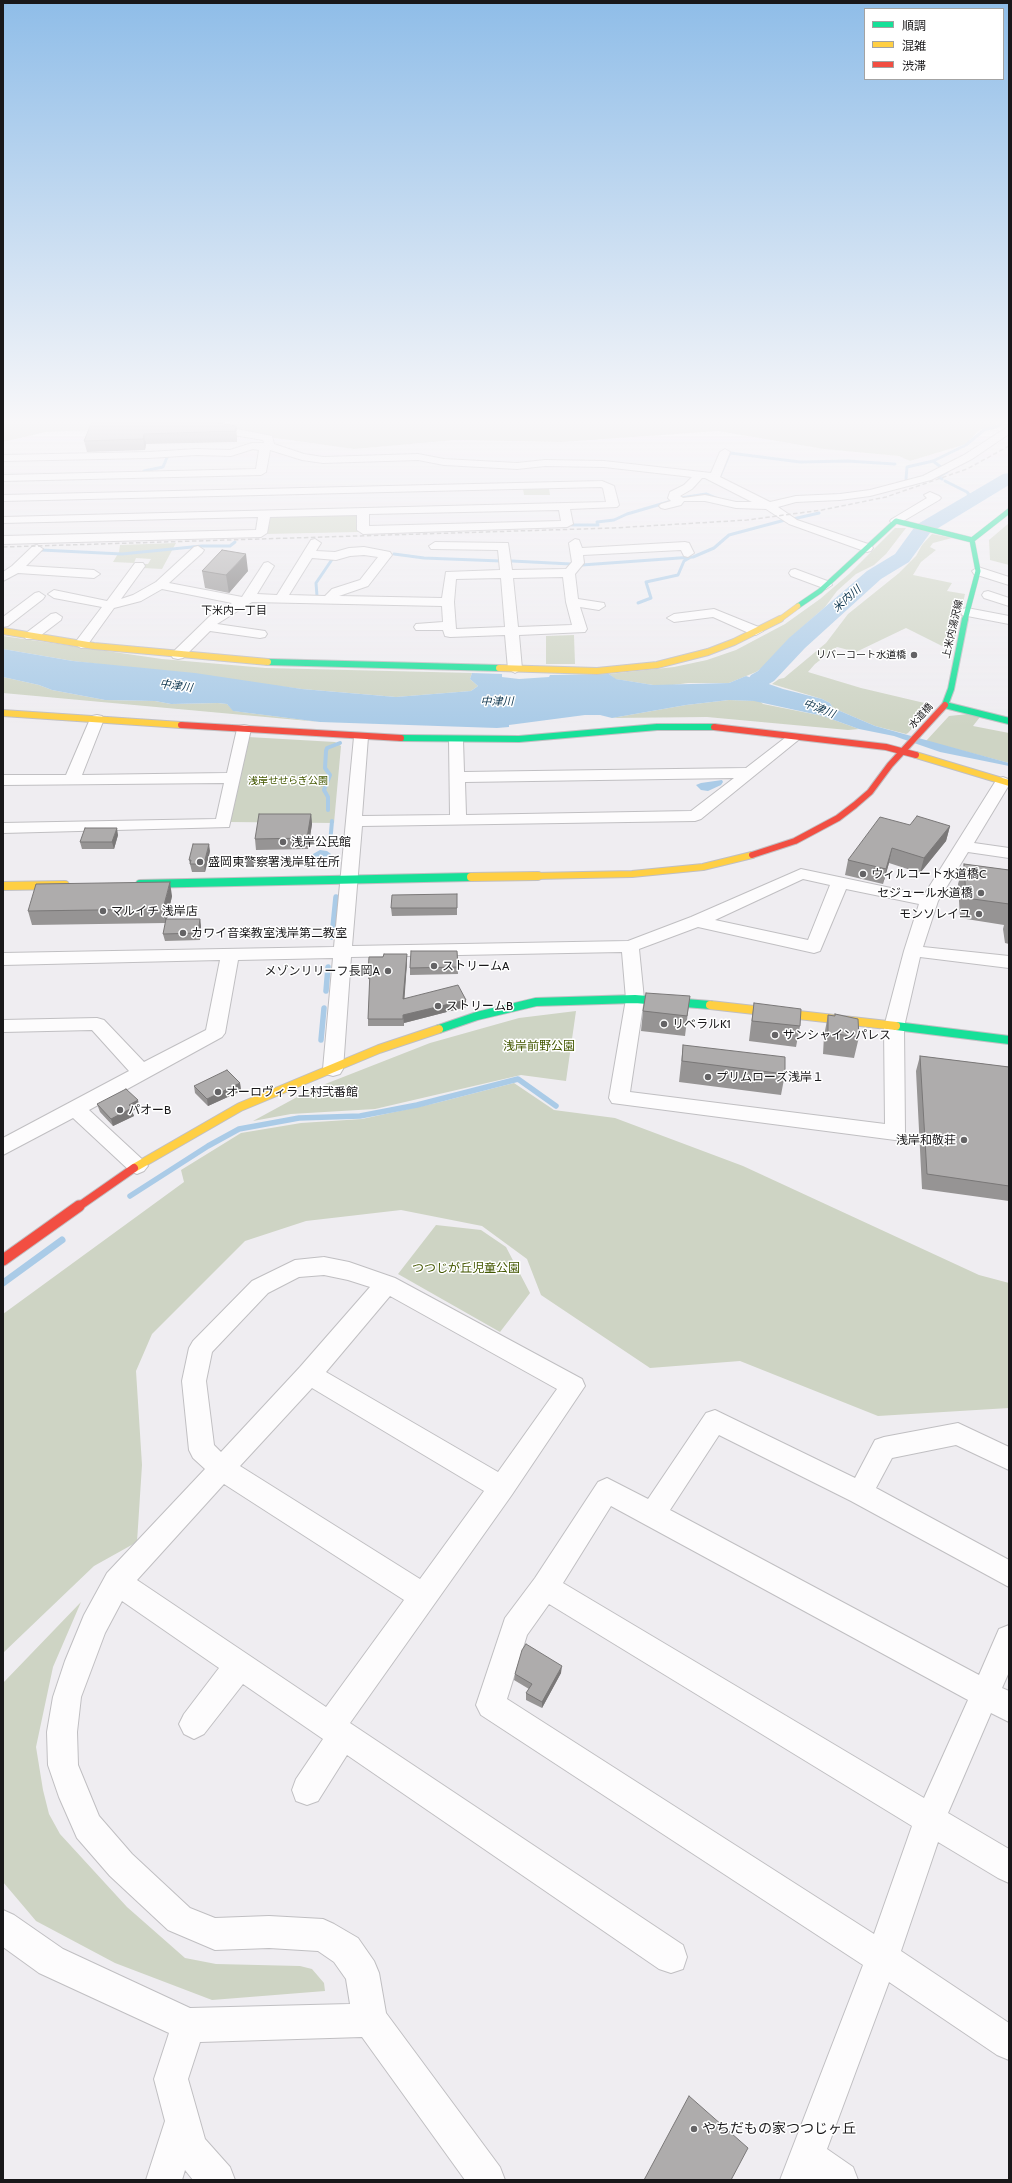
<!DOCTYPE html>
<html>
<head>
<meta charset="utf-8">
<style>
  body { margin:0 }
  #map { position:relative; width:1012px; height:2183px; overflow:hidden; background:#efedf1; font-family:Cabin,"Noto Sans JP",sans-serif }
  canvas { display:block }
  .frame { position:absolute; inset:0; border:4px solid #19181a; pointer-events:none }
  .legend { position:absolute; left:864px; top:8px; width:140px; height:72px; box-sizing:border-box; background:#fff; border:1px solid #a3a3a3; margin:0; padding:5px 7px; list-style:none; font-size:12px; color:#19181a }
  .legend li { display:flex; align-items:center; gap:8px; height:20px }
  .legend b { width:20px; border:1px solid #a3a3a3 }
</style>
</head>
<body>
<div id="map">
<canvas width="1012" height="2183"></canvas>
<div class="frame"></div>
<ul class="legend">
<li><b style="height:5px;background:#16e098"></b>順調</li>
<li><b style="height:5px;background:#ffcf43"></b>混雑</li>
<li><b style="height:5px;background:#f24e42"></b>渋滞</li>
</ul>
</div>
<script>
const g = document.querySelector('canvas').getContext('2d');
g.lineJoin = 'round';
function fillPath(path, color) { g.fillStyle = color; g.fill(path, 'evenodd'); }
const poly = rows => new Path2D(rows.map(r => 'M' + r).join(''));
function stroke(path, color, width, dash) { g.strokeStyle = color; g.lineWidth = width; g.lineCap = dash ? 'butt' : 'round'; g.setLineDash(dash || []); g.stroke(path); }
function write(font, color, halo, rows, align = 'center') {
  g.font = font + ' Cabin,"Noto Sans JP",sans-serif'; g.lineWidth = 3; g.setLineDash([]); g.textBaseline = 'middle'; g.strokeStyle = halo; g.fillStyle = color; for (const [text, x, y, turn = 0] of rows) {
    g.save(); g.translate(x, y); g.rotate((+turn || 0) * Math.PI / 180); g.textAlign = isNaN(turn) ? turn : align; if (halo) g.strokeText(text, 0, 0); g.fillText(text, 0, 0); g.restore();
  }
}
fillPath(poly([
  [3,421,173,421,92,430,45,432,3,442],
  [233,421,999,421,995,425,979,430,966,444,910,461,899,456,824,449,718,431,562,442,456,440,354,449,275,438,224,427],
  [549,488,550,495,524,495,523,489],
  [358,513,358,532,267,534,271,516],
  [1009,523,1009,565,990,560,989,540],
  [895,528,906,528,886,554,874,565,856,574,837,591,825,607,788,640,765,666,756,672,729,683,688,683,673,685,653,685,615,679,609,674,674,667,707,660,736,650,785,624,820,599,849,574],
  [932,534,952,538,933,543,930,547,936,550,921,562,913,575,952,583,947,591,965,594,952,651,906,628,856,652,837,647,815,664,808,672,861,688,933,705,908,733,906,734,875,726,833,708,830,703,822,699,772,684,779,679,784,678,826,643,848,614,899,573,916,556,922,545],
  [176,543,162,569,142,568,144,564,148,564,151,559,136,558,134,563,113,562,119,552,120,545],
  [574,635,575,664,546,664,546,636],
  [3,636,162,659,266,668,472,673,470,679,478,686,471,691,396,697,302,689,73,661,3,649],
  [3,677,39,685,52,690,105,700,155,701,171,704,218,703,227,704,234,711,320,722,3,693],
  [729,700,760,701,763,704,823,716,859,729,848,730,707,717,612,718,686,705],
  [968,714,980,717,973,726,1009,733,1009,763,926,741,949,716],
  [248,737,335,742,341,746,334,823,230,822],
  [576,1011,566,1081,521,1075,375,1109,291,1114,253,1121,310,1090,430,1043,519,1018],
  [514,1083,554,1110,615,1118,743,1166,979,1275,1009,1283,1009,1408,878,1416,740,1361,650,1368,541,1295,527,1259,482,1226,401,1210,306,1221,245,1241,152,1334,136,1371,142,1465,137,1542,94,1566,3,1653,3,1314,184,1182,181,1170,241,1133,301,1123,362,1119,436,1103],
  [436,1225,481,1230,506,1247,530,1293,500,1332,398,1274],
  [81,1602,53,1667,36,1747,43,1790,49,1814,60,1834,127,1907,185,1958,216,1964,300,1966,312,1969,324,1983,325,1991,212,2000,115,1963,36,1921,3,1882,3,1683]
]), '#ced4c4');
fillPath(poly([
  [3,649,73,661,195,673,302,689,396,697,471,691,478,686,470,679,472,673,502,674,502,677,519,679,549,677,550,675,609,674,616,679,653,685,729,683,746,676,783,689,822,699,830,703,833,708,875,726,1009,763,1009,766,940,752,894,736,859,729,823,716,754,701,729,700,686,705,612,718,600,715,585,715,509,725,509,727,497,728,320,722,233,711,227,704,218,703,171,704,155,701,105,700,52,690,39,685,3,677],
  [722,780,723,782,721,785,708,791,701,790,696,785,701,783],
  [320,850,327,851,331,854,328,867,311,863,313,854]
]), '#aacbe7');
stroke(poly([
  [942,468,933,461,966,445,984,430,998,426,1004,421],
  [144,471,163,467,168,455],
  [720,476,730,453,800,462,847,461,895,464],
  [906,479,907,467,933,461],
  [942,479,938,477,947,472],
  [945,481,967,492,973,500],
  [681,498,706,494,718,499],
  [793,519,819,513],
  [572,525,598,525,597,522,614,520,627,514,675,500],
  [41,550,122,554,202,546,230,546,235,542],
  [394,554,424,558,501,561],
  [512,561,571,564],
  [582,565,693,557,714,548,729,535,785,520],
  [317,596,316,583,333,558],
  [638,603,651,598,646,582,678,575,684,561,691,557]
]), '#aacbe7', 3);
stroke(poly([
  [328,810,328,797,324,790,330,775,325,768,326,751,327,748,340,743],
  [330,844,332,821]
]), '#aacbe7', 4);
stroke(poly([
  [332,937,336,897],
  [326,991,328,967],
  [321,1040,324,1008],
  [130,1196,208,1146,239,1129,299,1118,360,1116,417,1105,518,1079,556,1106]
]), '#aacbe7', 5.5);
stroke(poly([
  [3,1283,62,1240]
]), '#aacbe7', 7);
fillPath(poly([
  [1009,473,1009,485,930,533,909,562,881,579,805,648,774,681,767,685,766,692,763,697,755,699,747,697,744,692,745,684,751,675,758,671,789,638,867,571,895,554,916,525,1003,474,1009,473]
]), '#aacbe7');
const street = poly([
  [181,421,195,421,272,436,274,444,304,454,323,457,418,454,444,459,517,463,545,460,604,461,711,473,720,452,725,449,730,452,720,477,770,502,796,496,840,494,870,490,923,476,964,455,1009,426,1009,434,972,459,931,480,870,496,840,500,796,502,778,507,797,520,871,545,873,548,871,551,867,552,789,524,766,509,736,508,705,501,684,501,681,505,665,509,661,508,659,506,661,504,671,501,668,498,670,492,684,485,692,477,604,467,545,466,517,469,444,465,418,460,323,463,302,460,270,450,266,472,261,475,3,481,3,475,256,469,259,450,253,449,231,456,196,455,149,458,3,461,3,455,149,452,196,449,230,450,252,443,264,443,263,440,192,428,181,421],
  [702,478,705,478,752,502,736,502,705,495,683,498,680,496,692,489,702,478],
  [602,481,614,486,619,505,617,507,570,509,573,524,567,527,363,534,357,530,357,515,270,517,267,533,261,537,3,544,3,536,256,530,258,517,3,523,3,517,606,502,603,488,601,487,3,501,3,495,602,481],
  [559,510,561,521,369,526,369,514,559,510],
  [930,492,939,496,941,498,939,500,900,523,892,523,890,521,892,519,927,498,924,495,930,492],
  [315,539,321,543,316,551,335,552,349,548,364,547,390,552,392,555,368,586,339,596,442,598,446,572,500,570,498,550,431,549,429,546,435,542,508,543,512,570,566,569,572,562,569,543,575,539,579,540,582,548,685,542,689,543,694,553,688,557,684,556,681,550,583,555,584,563,575,574,578,599,604,603,605,606,599,610,580,607,587,629,585,632,519,635,522,669,515,673,508,669,505,635,450,637,445,636,443,630,416,630,414,627,416,624,443,622,442,606,252,602,217,624,265,631,267,634,265,637,260,638,210,631,183,658,178,659,173,658,171,655,173,652,210,616,232,603,162,589,141,601,114,608,86,647,81,648,74,644,102,607,54,598,48,594,54,590,107,601,135,563,143,563,145,566,121,599,133,595,156,582,194,547,198,546,204,550,202,553,169,583,242,597,264,563,268,562,274,566,257,594,277,595,311,540,315,539],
  [364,555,378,557,360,580,332,589,325,596,289,595,312,558,336,560,350,556,364,555],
  [563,577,566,602,572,625,518,627,513,578,563,577],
  [501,578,505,627,456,629,454,602,456,579,501,578],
  [37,545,43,549,26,566,94,570,100,574,94,578,18,573,3,581,3,572,12,566,33,546,37,545],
  [978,567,1009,577,1009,585,974,574,972,571,978,567],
  [795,569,830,582,832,585,826,589,791,576,789,573,791,570,795,569],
  [988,591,1009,598,1009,606,984,598,982,595,984,592,988,591],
  [39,592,45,596,43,599,8,626,3,627,3,617,35,593,39,592],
  [967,608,1009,616,1009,624,962,615,961,612,962,609,967,608],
  [714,609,761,628,763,631,756,635,751,634,713,617,674,622,667,618,674,614,714,609],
  [56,613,62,617,61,620,36,639,26,639,24,636,26,633,51,614,56,613],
  [97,715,102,716,104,719,82,775,227,773,237,729,239,726,244,725,249,726,251,729,229,827,3,833,3,823,216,819,224,783,3,785,3,775,66,775,90,719,92,716,97,715],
  [361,733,366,734,368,737,362,816,450,815,449,740,451,737,456,736,461,737,463,740,464,772,746,768,790,734,800,734,802,737,701,819,695,821,362,826,352,946,628,941,691,917,801,869,924,895,995,782,998,779,1003,777,1008,779,1009,785,974,843,1009,848,1009,858,968,852,938,901,923,947,1009,956,1009,968,920,957,904,1027,905,1133,902,1138,895,1140,612,1103,609,1098,626,999,622,952,351,957,343,1069,340,1074,333,1076,326,1074,323,1069,333,958,238,960,225,1033,222,1037,89,1110,144,1161,148,1166,144,1171,137,1174,130,1171,73,1118,3,1155,3,1138,129,1071,92,1030,3,1032,3,1020,97,1018,104,1020,144,1062,206,1030,220,960,3,965,3,953,334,947,354,737,356,734,361,733],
  [734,778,691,811,466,815,465,782,734,778],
  [803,879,830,885,808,940,715,920,803,879],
  [846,889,919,904,904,951,884,1027,885,1124,630,1092,644,999,639,949,698,927,814,953,820,951,846,889],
  [324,1257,349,1262,395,1278,582,1379,585,1386,511,1496,350,1723,683,1945,687,1957,683,1969,671,1973,659,1969,347,1755,318,1801,307,1805,296,1801,292,1790,296,1779,323,1739,243,1684,204,1734,194,1739,184,1734,179,1724,184,1714,219,1668,122,1601,105,1633,81,1697,77,1732,78,1765,99,1816,132,1854,190,1908,215,1918,269,1916,323,1919,334,1924,358,1938,374,1961,379,1973,386,2013,500,2167,505,2180,465,2180,362,2037,200,2042,188,2079,205,2139,230,2167,235,2180,193,2180,185,2170,182,2180,146,2180,165,2121,154,2079,169,2033,39,1973,3,1947,3,1910,14,1915,63,1949,190,2008,350,2004,346,1979,334,1962,318,1951,269,1948,215,1950,168,1930,110,1876,77,1838,59,1797,48,1765,47,1732,53,1697,65,1661,84,1615,107,1573,205,1469,193,1458,189,1450,182,1381,189,1348,193,1341,252,1281,295,1260,324,1257],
  [324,1275,348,1280,370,1287,300,1367,221,1452,214,1445,206,1381,212,1352,268,1293,299,1277,324,1275],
  [390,1296,557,1389,498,1472,326,1372,390,1296],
  [312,1388,484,1491,420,1579,240,1466,312,1388],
  [224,1484,404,1600,326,1707,137,1580,224,1484],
  [715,1410,855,1478,875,1440,884,1437,958,1423,1009,1447,1009,1470,956,1445,892,1458,876,1488,1009,1560,1009,1587,851,1501,719,1435,670,1510,979,1675,999,1629,1009,1625,1009,1672,1002,1688,1009,1691,1009,1722,991,1713,948,1813,1009,1849,1009,1883,998,1878,938,1842,901,1951,1009,2023,1009,2060,997,2055,889,1982,827,2149,853,2167,858,2180,780,2180,863,1965,481,1715,476,1705,505,1618,535,1578,598,1482,607,1478,648,1499,706,1413,715,1410],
  [611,1506,968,1700,924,1798,563,1583,611,1506],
  [549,1604,912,1826,874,1934,507,1699,527,1635,549,1604]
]);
const fastFar2 = poly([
  [798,606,820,591,896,521,972,540],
  [965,620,978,571,972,540,1009,511]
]);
const fastFar1 = poly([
  [965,619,951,689,945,705,1009,721],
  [268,662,499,668],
  [401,738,519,739,657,727,714,727]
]);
const fast = poly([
  [140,884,471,877],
  [896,1026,1009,1040],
  [439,1029,477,1016,536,1002,635,999,710,1005]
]);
const slowFar2 = poly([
  [779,620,798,606]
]);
const slowFar1 = poly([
  [3,631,94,646,268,662],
  [499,668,597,671,657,665,708,652,734,642,780,619],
  [3,713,181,725],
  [916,755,1009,783],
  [485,877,632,874,703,867,752,855]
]);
const slow = poly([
  [471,877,538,876],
  [3,886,65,885],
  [710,1005,896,1026],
  [134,1168,240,1107,379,1049,439,1029]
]);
const jamFar2 = poly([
  [181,725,401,738],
  [714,727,886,747,916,755],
  [752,855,795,841,838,818,855,805,870,792,890,765,945,705]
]);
const jamFar1 = poly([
  [78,1207,134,1168]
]);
const jam = poly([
  [3,1260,79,1206]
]);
stroke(street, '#c0bfc2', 2);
stroke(fastFar2, '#c0bfc2', 6);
stroke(fastFar1, '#c0bfc2', 8);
stroke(fast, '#c0bfc2', 10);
stroke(slowFar2, '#c0bfc2', 6);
stroke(slowFar1, '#c0bfc2', 8);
stroke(slow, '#c0bfc2', 10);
stroke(jamFar2, '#c0bfc2', 8);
stroke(jamFar1, '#c0bfc2', 10);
stroke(jam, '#c0bfc2', 13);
fillPath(street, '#fdfcfd');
stroke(fastFar2, '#16e098', 5);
stroke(fastFar1, '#16e098', 6);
stroke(fast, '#16e098', 8);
stroke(slowFar2, '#ffcf43', 5);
stroke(slowFar1, '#ffcf43', 6);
stroke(slow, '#ffcf43', 8);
stroke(jamFar2, '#f24e42', 6);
stroke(jamFar1, '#f24e42', 8);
stroke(jam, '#f24e42', 11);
stroke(poly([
  [3,547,613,528,747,520,822,510,886,497,967,469,1009,446]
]), '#bcbcbd', 1.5, [4.5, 2.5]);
fillPath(poly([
  [110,421,226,421,222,424,236,426,237,437,237,442,146,444,145,450,87,452,84,441],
  [202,571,248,571,229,593,205,588],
  [311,814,312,824,308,849,256,850,255,839],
  [910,825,950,826,946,841,920,873,889,863,883,884,845,875,848,860],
  [118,835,114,849,82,849,80,842],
  [210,851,205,872,192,872,189,860],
  [964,864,1009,870,1009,944,1005,943,1003,929,1004,925,960,918,958,884],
  [457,894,457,915,392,916,391,908],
  [172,896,167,919,200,919,201,927,200,940,165,941,163,934,166,923,32,925,28,911],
  [457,951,458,974,410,975,410,968],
  [407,962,404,998,466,1000,466,1007,404,1023,404,1026,368,1026,368,1019,370,979,368,979,368,971],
  [690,996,685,1036,641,1031,643,1011],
  [754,1003,800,1026,796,1047,749,1041,751,1024],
  [835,1014,859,1037,854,1058,823,1054,824,1036,828,1015,835,1016],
  [683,1045,785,1074,781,1095,679,1082],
  [920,1056,1009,1067,1009,1201,922,1189,916,1071],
  [240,1083,241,1091,208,1106,195,1093,194,1086],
  [138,1100,139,1108,132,1111,134,1116,113,1126,100,1112,97,1104],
  [561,1673,542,1708,526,1700,526,1693,529,1689,514,1680,515,1674]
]), '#969494');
fillPath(poly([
  [221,421,226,421,221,425],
  [144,434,146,444,145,450,143,439],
  [246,554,248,571,229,593,226,575],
  [311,814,312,824,308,849,307,838],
  [950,826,946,841,920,873,924,858],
  [117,828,118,835,114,849,112,842],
  [209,844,210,851,205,872,204,864],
  [892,848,889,863,883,884,886,869],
  [170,882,172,896,166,923,163,909],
  [200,919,201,927,200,940,198,933],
  [407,954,407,962,404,1006,403,999],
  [466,1000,466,1007,404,1023,404,1026,403,1015],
  [240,1083,241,1091,208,1106,207,1099],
  [138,1100,139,1108,132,1111,134,1116,113,1126,111,1119,129,1105],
  [562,1666,561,1673,542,1708,542,1702]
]), '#7a7878');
const building = poly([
  [110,421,206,421,236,426,236,431,144,434,143,439,84,441,91,424,94,422,110,421],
  [222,550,246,554,226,575,202,571,222,550],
  [259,814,311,814,307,838,255,839,259,814],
  [917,816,950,826,924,858,892,848,886,869,848,860,880,817,910,825,917,816],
  [85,828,117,828,112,842,80,842,85,828],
  [193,844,209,844,204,864,190,864,191,860,189,860,193,844],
  [964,864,1009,870,1009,904,966,898,964,864],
  [170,882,163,909,28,911,36,884,170,882],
  [457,894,457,908,391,908,392,895,457,894],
  [166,919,200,919,198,933,163,934,166,919],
  [411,951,457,951,458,967,410,968,411,951],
  [384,954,407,954,403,999,458,985,466,1000,403,1015,403,1019,368,1019,370,971,368,971,369,957,383,957,384,954],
  [646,993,690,996,687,1016,643,1011,646,993],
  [754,1003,801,1009,800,1026,752,1021,754,1003],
  [835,1014,858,1019,859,1037,828,1033,828,1015,835,1016,835,1014],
  [683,1045,785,1057,785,1074,682,1061,683,1045],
  [920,1056,1009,1067,1009,1186,927,1174,920,1056],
  [227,1070,240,1083,207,1099,194,1086,227,1070],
  [126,1089,138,1100,129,1105,132,1108,111,1119,97,1104,126,1089],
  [526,1644,562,1666,542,1702,526,1693,532,1684,515,1674,522,1650,526,1644],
  [689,2096,748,2148,731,2180,644,2180,689,2096]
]);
fillPath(building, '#aeacac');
stroke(building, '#7a7878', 1);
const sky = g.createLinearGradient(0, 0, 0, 727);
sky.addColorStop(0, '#8fbde8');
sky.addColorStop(0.58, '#f8f7f9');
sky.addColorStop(1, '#f8f7f900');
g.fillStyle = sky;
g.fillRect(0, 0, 1012, 727);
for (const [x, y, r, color] of [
  [914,655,4,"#646365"],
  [283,842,4,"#646365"],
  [200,862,4,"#646365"],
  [863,874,4,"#646365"],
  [981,893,4,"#646365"],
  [103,911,4,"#646365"],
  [979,914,4,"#646365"],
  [183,933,4,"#646365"],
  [434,966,4,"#646365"],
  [388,971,4,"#646365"],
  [438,1006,4,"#646365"],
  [664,1024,4,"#646365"],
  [775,1035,4,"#646365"],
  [708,1077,4,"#646365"],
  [218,1092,4,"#646365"],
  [120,1110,4,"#646365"],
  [964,1140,4,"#646365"],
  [694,2129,4,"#646365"]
]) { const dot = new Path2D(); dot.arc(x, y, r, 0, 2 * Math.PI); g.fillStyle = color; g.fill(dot); stroke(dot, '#fff', 1.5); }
write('10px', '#19181a', '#fff', [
  ["上米内湯沢線",953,629,-77],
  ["水道橋",921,716,-48]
]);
write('10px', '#19181a', '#fff', [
  ["リバーコート水道橋",906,655]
], 'right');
write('10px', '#435701', '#fff', [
  ["浅岸せせらぎ公園",288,781]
]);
write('italic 11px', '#0c344d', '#fff', [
  ["米内川",847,599,-42],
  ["中津川",176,686,8],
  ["中津川",497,702],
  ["中津川",819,709,21]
]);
write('11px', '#19181a', '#fff', [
  ["下米内一丁目",234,611]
]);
write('12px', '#19181a', '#fff', [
  ["浅岸公民館",291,842],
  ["盛岡東警察署浅岸駐在所",208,862],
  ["ウィルコート水道橋C",871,874],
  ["セジュール水道橋",973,893,"right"],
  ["マルイチ 浅岸店",111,911],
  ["モンソレイユ",971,914,"right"],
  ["カワイ音楽教室浅岸第二教室",191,933],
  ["ストリームA",442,966],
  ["メゾンリリーフ長岡A",380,971,"right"],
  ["ストリームB",446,1006],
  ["リベラルK1",672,1024],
  ["サンシャインパレス",783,1035],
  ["プリムローズ浅岸１",716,1077],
  ["オーロヴィラ上村弐番館",226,1092],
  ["パオーB",128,1110],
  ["浅岸和敬荘",956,1140,"right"]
], 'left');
write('12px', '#435701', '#fff', [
  ["浅岸前野公園",539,1046],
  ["つつじが丘児童公園",466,1268]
]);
write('14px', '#19181a', '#fff', [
  ["やちだもの家つつじヶ丘",702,2129]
], 'left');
</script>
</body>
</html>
